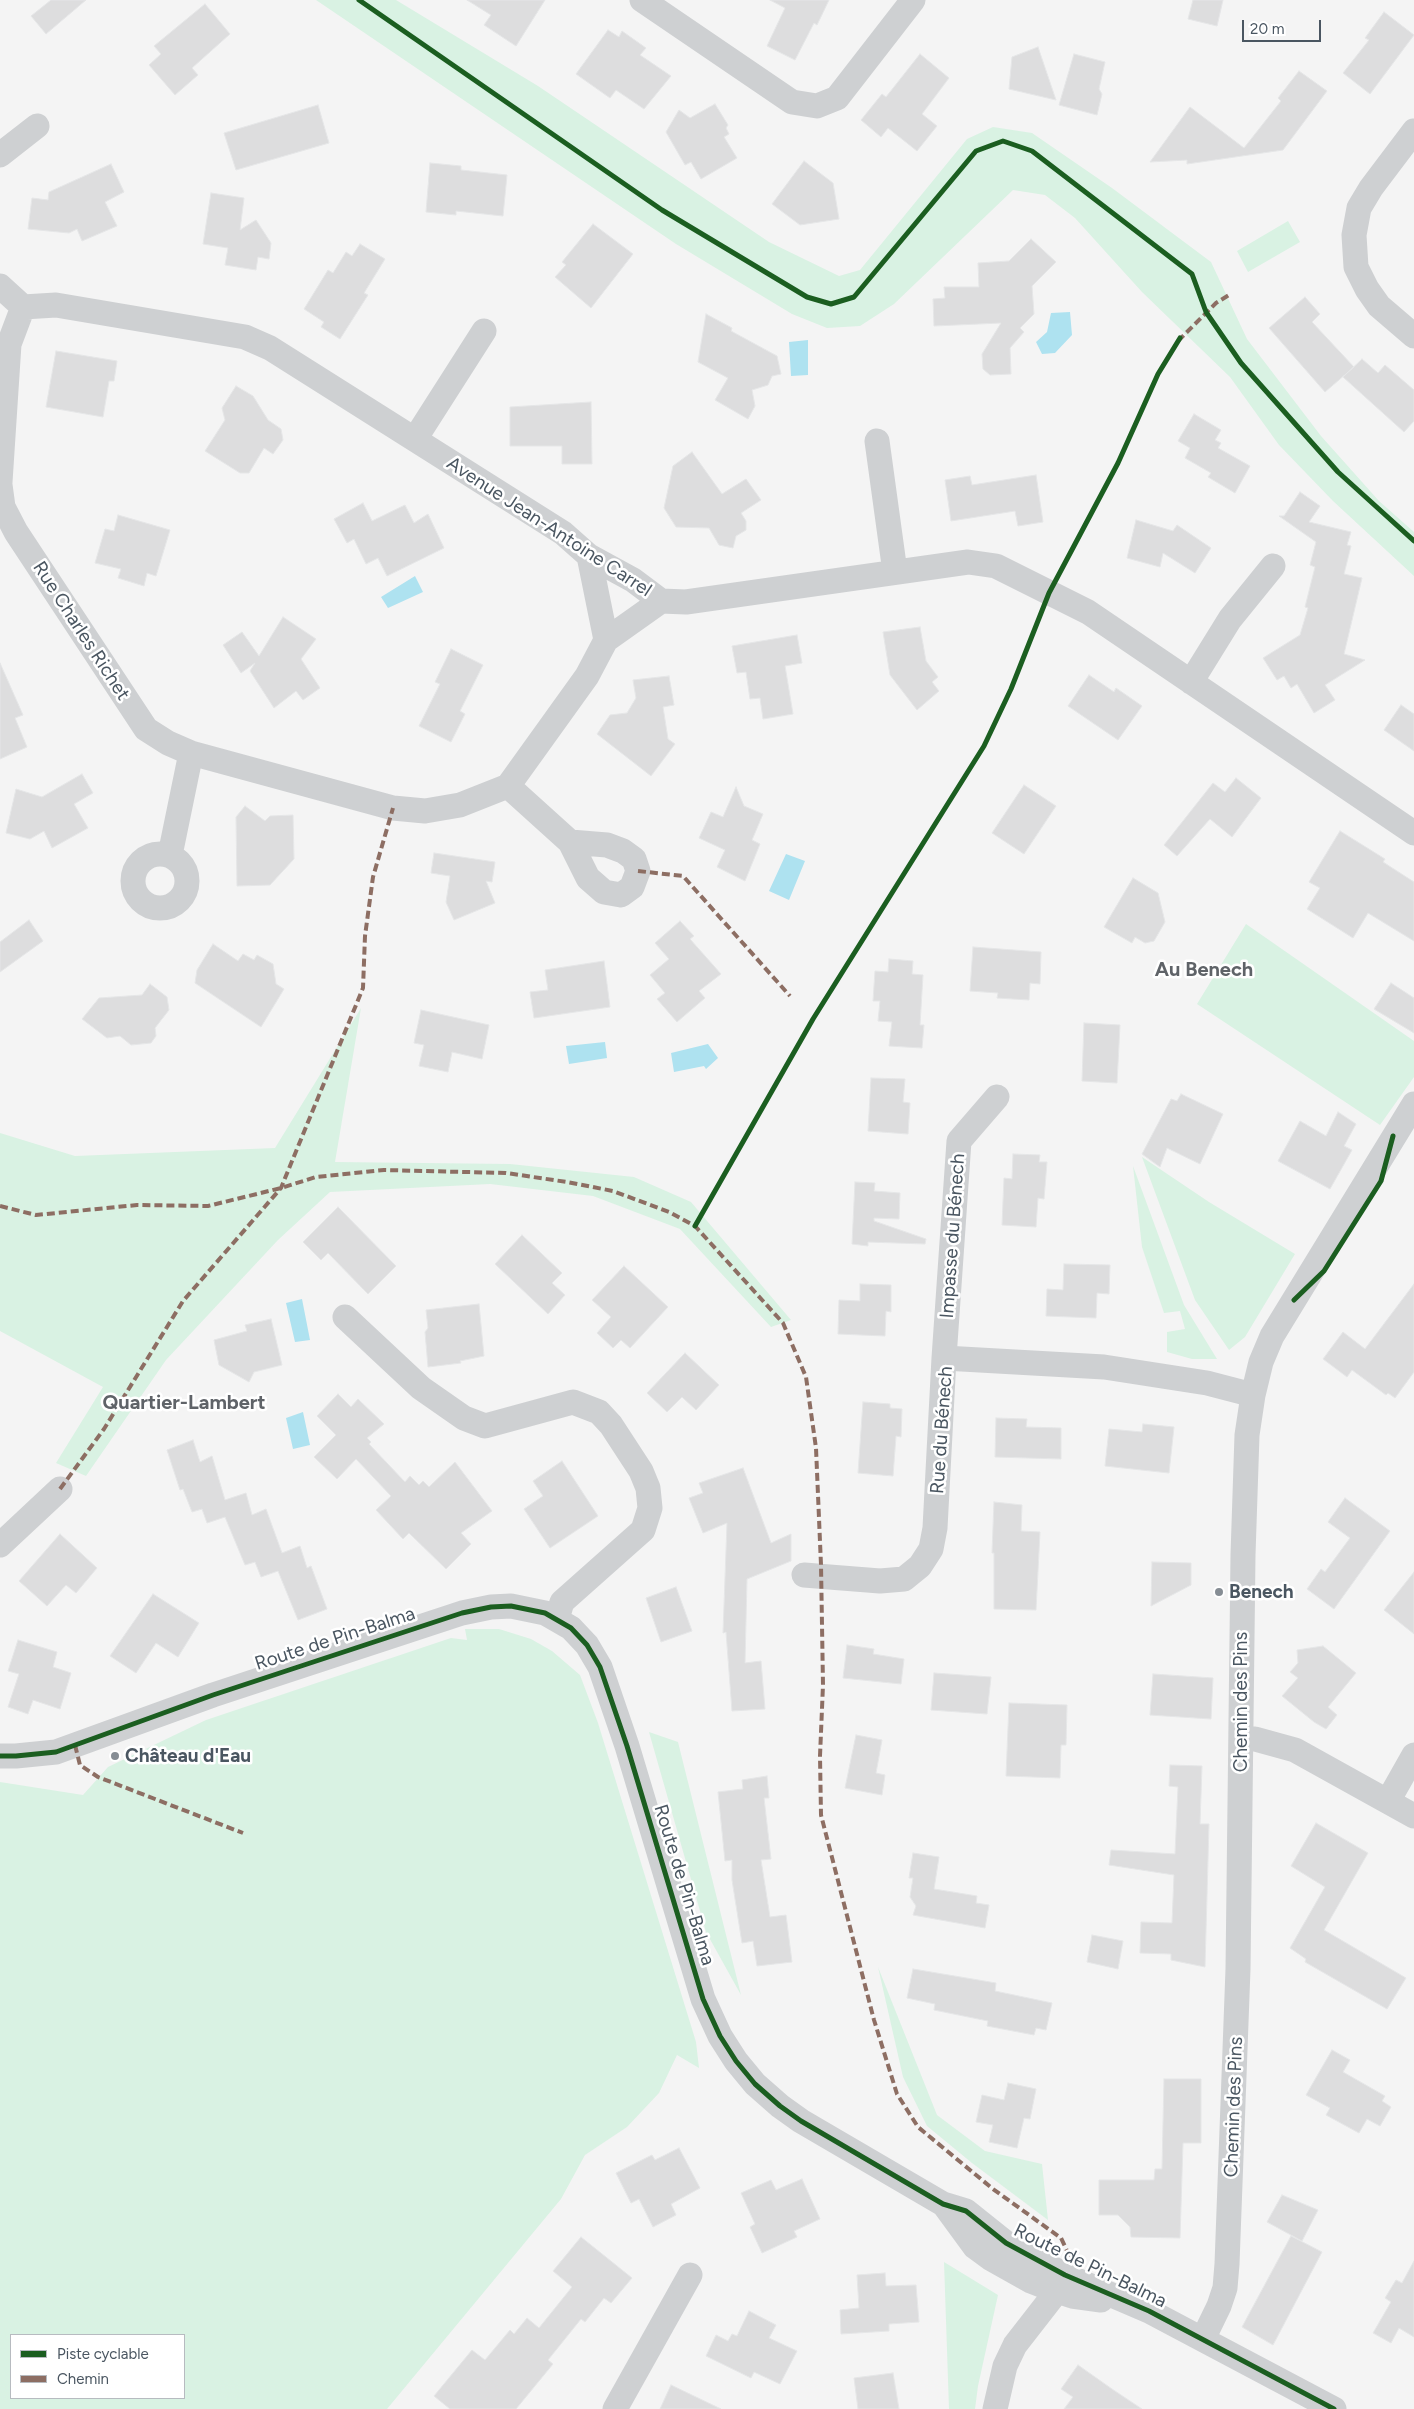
<!DOCTYPE html>
<html>
<head>
<meta charset="utf-8">
<style>
  body { margin:0 }
  #map { position:relative; width:1414px; height:2409px; overflow:hidden; background:#f4f4f4; font-family:Figtree,sans-serif }
  canvas { display:block }
  .legend { position:absolute; left:10px; top:2334px; width:175px; height:65px; box-sizing:border-box; background:#fff; border:1px solid #b7bbc0; margin:0; padding:6px 9px; list-style:none; font-size:15px; color:#4a5661 }
  .legend li { display:flex; align-items:center; gap:10px; height:25px }
  .legend b { width:25px; border:1px solid #b7bbc0 }
  .scale { position:absolute; left:1242px; top:20px; width:79px; height:22px; box-sizing:border-box; border:2px solid #4a5661; border-top:0; padding-left:6px; font-size:15px; line-height:18px; white-space:nowrap; color:#4a5661; -webkit-text-stroke:4px #fff; paint-order:stroke }
</style>
</head>
<body>
<div id="map">
<canvas width="1414" height="2409"></canvas>
<ul class="legend">
<li><b style="height:6px;background:#1b5e20"></b>Piste cyclable</li>
<li><b style="height:6px;background:#8d6e63"></b>Chemin</li>
</ul>
<div class="scale">20 m</div>
</div>
<script>
const g = document.querySelector('canvas').getContext('2d');
g.lineJoin = 'round';
function fillPath(path, color) { g.fillStyle = color; g.fill(path, 'evenodd'); }
const poly = rows => new Path2D(rows.map(r => 'M' + r).join(''));
function stroke(path, color, width, dash) { g.strokeStyle = color; g.lineWidth = width; g.lineCap = dash ? 'butt' : 'round'; g.setLineDash(dash || []); g.stroke(path); }
function write(font, color, halo, rows, align = 'center') {
  g.font = font + ' Figtree,sans-serif'; g.lineWidth = 5; g.setLineDash([]); g.textBaseline = 'middle'; g.strokeStyle = halo; g.fillStyle = color; for (const [text, x, y, turn = 0] of rows) {
    g.save(); g.translate(x, y); g.rotate((+turn || 0) * Math.PI / 180); g.textAlign = isNaN(turn) ? turn : align; if (halo) g.strokeText(text, 0, 0); g.fillText(text, 0, 0); g.restore();
  }
}
fillPath(poly([
  [316,0,396,0,538,86,769,242,839,276,860,270,967,139,993,127,1032,133,1112,188,1211,262,1247,339,1321,436,1379,501,1414,532,1414,576,1333,501,1279,445,1230,377,1142,292,1075,218,1045,195,1013,190,894,304,860,326,827,328,792,314,676,244],
  [1288,221,1300,242,1248,272,1237,251],
  [1246,924,1414,1041,1414,1077,1380,1125,1197,1004],
  [361,1008,335,1162,510,1164,634,1177,691,1202,791,1320,771,1327,680,1229,593,1196,490,1184,330,1192,278,1240,166,1360,86,1476,56,1463,103,1387,0,1331,0,1133,75,1156,275,1148],
  [1142,1157,1209,1202,1295,1254,1245,1337,1229,1350,1195,1300],
  [1133,1166,1184,1305,1217,1359,1192,1359,1167,1352,1167,1332,1185,1329,1180,1311,1164,1313,1142,1247],
  [465,1629,499,1629,531,1639,552,1651,580,1675,598,1723,696,2042,699,2068,677,2055,659,2093,627,2127,585,2155,561,2199,387,2409,0,2409,0,1782,83,1795,108,1767,206,1720,451,1638,467,1640],
  [11,2335,184,2335,184,2398,11,2398],
  [649,1732,678,1742,741,1995,706,1932],
  [878,1967,937,2115,985,2151,1042,2164,1048,2220,972,2163,927,2126,903,2077],
  [944,2262,998,2295,978,2386,975,2409,949,2409]
]), '#d9f2e3');
fillPath(poly([
  [1070,312,1072,335,1055,353,1042,354,1036,342,1047,332,1051,313],
  [808,340,808,375,791,376,789,342],
  [415,576,423,592,388,608,381,597],
  [786,854,805,861,789,900,769,891],
  [605,1042,607,1058,569,1064,566,1046],
  [708,1044,718,1058,706,1069,704,1066,674,1072,671,1053],
  [302,1299,310,1340,295,1342,286,1303],
  [303,1412,310,1445,293,1449,286,1418]
]), '#aee2f0');
const building = poly([
  [51,0,86,0,46,34,31,16,51,0],
  [467,0,545,0,516,46,484,25,491,15,467,0],
  [770,0,829,0,817,25,814,23,795,60,767,46,785,8,770,0],
  [1193,0,1223,0,1217,26,1188,19,1193,0],
  [205,4,230,34,192,68,198,75,175,95,149,65,161,54,154,46,205,4],
  [1384,12,1414,35,1370,94,1343,73,1369,40,1365,38,1384,12],
  [608,30,619,37,622,31,646,48,640,55,671,76,644,109,616,90,610,98,576,74,608,30],
  [1038,47,1056,100,1009,89,1012,57,1038,47],
  [920,54,949,78,922,114,937,126,917,151,888,128,881,137,861,120,882,94,886,97,920,54],
  [1074,54,1105,62,1099,89,1102,94,1097,115,1059,105,1074,54],
  [1299,71,1327,91,1283,150,1187,164,1187,160,1150,162,1190,107,1244,148,1281,101,1278,98,1299,71],
  [715,104,728,125,726,128,729,134,724,137,737,158,701,179,691,162,685,165,666,132,679,110,690,118,715,104],
  [318,105,329,143,236,170,224,133,318,105],
  [804,161,833,183,839,219,800,225,772,204,804,161],
  [430,163,461,166,461,170,507,175,503,216,456,211,456,215,426,212,430,163],
  [111,164,124,192,105,202,117,226,82,241,77,229,69,233,28,229,32,198,48,200,49,192,111,164],
  [211,193,244,198,240,230,256,220,271,243,269,259,258,257,256,270,225,265,228,248,203,244,211,193],
  [593,224,633,254,591,308,555,277,566,265,562,262,593,224],
  [1031,239,1056,262,1032,286,1034,314,1020,328,1024,332,1010,348,1011,374,990,375,983,369,982,354,1001,323,934,326,933,299,945,298,944,287,979,287,978,263,1009,261,1031,239],
  [360,244,385,259,364,293,368,295,340,339,321,327,324,322,304,309,328,270,333,273,346,252,352,256,360,244],
  [1305,297,1320,314,1312,322,1354,367,1325,392,1269,328,1305,297],
  [706,314,732,328,731,331,777,356,781,374,772,376,768,385,752,390,755,406,748,419,715,400,728,378,698,362,706,314],
  [56,351,117,361,114,381,109,381,103,417,46,407,56,351],
  [1362,359,1378,373,1385,365,1414,390,1414,421,1404,432,1343,377,1362,359],
  [236,386,253,396,268,420,281,429,283,440,273,454,264,448,249,473,240,473,205,451,225,420,222,408,236,386],
  [591,402,592,464,562,464,562,446,510,446,510,407,591,402],
  [1194,414,1221,430,1215,440,1221,443,1218,448,1250,466,1235,493,1208,477,1211,473,1185,458,1190,448,1178,441,1194,414],
  [692,452,722,494,746,479,761,500,741,513,746,521,746,530,736,536,733,548,719,545,709,528,676,527,664,508,673,466,692,452],
  [1036,475,1043,522,1018,526,1015,511,951,521,945,480,970,476,972,485,1036,475],
  [1300,492,1320,506,1309,522,1351,532,1347,545,1351,546,1344,574,1362,578,1344,654,1365,660,1325,685,1335,700,1314,713,1297,684,1291,688,1284,676,1277,680,1263,658,1300,635,1308,608,1305,607,1315,567,1310,565,1316,542,1279,516,1284,516,1300,492],
  [363,503,372,521,405,505,414,523,428,514,444,548,387,576,378,558,366,564,354,539,347,543,334,519,363,503],
  [118,515,170,530,156,576,147,573,144,586,118,578,121,569,95,563,105,529,114,531,118,515],
  [1136,520,1173,531,1177,525,1211,548,1195,573,1163,553,1160,567,1127,558,1136,520],
  [283,617,316,639,301,659,320,688,303,700,296,691,274,708,250,671,255,663,241,673,223,645,242,632,259,656,283,617],
  [920,627,926,661,938,677,932,682,939,691,917,710,890,675,883,632,920,627],
  [797,635,802,663,785,666,793,714,763,719,760,698,750,699,746,672,737,673,732,646,797,635],
  [451,649,483,665,460,711,465,714,451,742,419,726,440,684,435,682,451,649],
  [0,663,23,715,15,718,27,747,0,759,0,663],
  [1089,675,1114,692,1116,688,1142,706,1118,740,1068,706,1089,675],
  [669,676,674,705,663,707,668,739,675,744,651,776,597,734,610,715,627,713,636,698,633,680,669,676],
  [1401,705,1414,714,1414,751,1384,730,1401,705],
  [82,774,93,793,74,804,88,828,52,848,44,831,30,839,6,833,16,789,42,797,82,774],
  [1236,778,1261,798,1232,837,1210,819,1177,856,1164,845,1213,783,1225,792,1236,778],
  [1024,785,1056,806,1024,854,992,833,1024,785],
  [736,787,744,806,763,814,752,840,760,844,745,881,717,867,725,850,699,838,711,812,723,817,736,787],
  [245,806,265,821,270,816,293,815,294,859,270,885,237,886,236,817,245,806],
  [1340,831,1385,859,1383,862,1414,882,1414,941,1368,913,1353,938,1307,909,1320,888,1309,882,1340,831],
  [434,853,495,862,492,882,486,881,495,903,454,920,446,902,450,876,431,873,434,853],
  [1133,878,1158,893,1165,922,1154,941,1145,943,1135,937,1132,943,1104,927,1133,878],
  [29,920,43,941,0,972,0,942,29,920],
  [680,921,694,936,690,939,721,974,699,991,705,998,677,1022,657,999,665,993,650,975,669,959,655,943,680,921],
  [213,944,238,961,243,954,254,960,257,955,273,964,276,984,284,989,261,1027,195,983,197,970,213,944],
  [973,947,1041,952,1040,984,1030,983,1029,1000,997,998,998,993,970,991,973,947],
  [889,959,913,961,912,974,923,975,920,1025,924,1025,922,1048,889,1046,892,1022,878,1021,880,1001,873,1001,875,971,888,972,889,959],
  [604,961,610,1007,534,1018,530,992,548,990,545,970,604,961],
  [1391,983,1414,998,1414,1033,1374,1009,1391,983],
  [150,984,167,997,169,1010,155,1028,156,1036,151,1043,131,1045,120,1036,107,1038,82,1019,99,998,142,995,150,984],
  [421,1010,489,1025,482,1059,452,1052,448,1072,419,1066,424,1045,414,1043,421,1010],
  [1084,1023,1120,1025,1117,1083,1082,1081,1084,1023],
  [871,1078,905,1079,903,1102,910,1103,908,1134,868,1131,871,1078],
  [1181,1094,1223,1114,1200,1164,1167,1148,1160,1167,1142,1154,1171,1099,1177,1101,1181,1094],
  [1338,1112,1356,1124,1344,1146,1352,1150,1330,1189,1278,1161,1300,1121,1326,1136,1338,1112],
  [1013,1154,1040,1155,1039,1162,1047,1162,1044,1199,1038,1198,1036,1227,1002,1225,1004,1178,1012,1179,1013,1154],
  [855,1182,875,1183,874,1191,900,1193,899,1219,874,1218,874,1221,926,1239,925,1244,868,1242,868,1246,852,1244,855,1182],
  [338,1207,396,1266,368,1294,328,1253,321,1260,303,1242,338,1207],
  [522,1235,562,1273,552,1283,565,1295,548,1314,495,1264,522,1235],
  [1064,1264,1110,1265,1109,1294,1097,1293,1096,1318,1046,1316,1047,1289,1063,1290,1064,1264],
  [624,1266,668,1307,630,1348,621,1340,613,1348,597,1333,611,1317,592,1300,624,1266],
  [860,1284,891,1285,891,1312,886,1311,885,1336,838,1334,839,1300,860,1301,860,1284],
  [1414,1284,1414,1372,1395,1398,1388,1393,1386,1395,1352,1370,1347,1377,1323,1359,1343,1332,1365,1349,1414,1284],
  [479,1304,484,1356,460,1361,461,1363,428,1367,425,1332,428,1328,426,1310,479,1304],
  [271,1319,282,1365,254,1372,249,1382,219,1365,214,1340,247,1331,245,1325,271,1319],
  [685,1353,719,1385,696,1410,682,1397,667,1412,647,1393,685,1353],
  [338,1394,351,1407,358,1399,384,1424,367,1438,371,1442,369,1444,405,1482,410,1476,419,1485,423,1481,429,1487,455,1462,492,1511,461,1533,471,1544,446,1569,409,1533,403,1539,376,1510,391,1496,356,1459,337,1479,314,1457,336,1435,317,1416,338,1394],
  [863,1402,890,1404,890,1408,902,1409,901,1437,896,1436,893,1476,858,1473,863,1402],
  [996,1418,1027,1419,1026,1427,1061,1428,1061,1459,995,1457,996,1418],
  [1143,1424,1174,1427,1169,1473,1105,1466,1109,1429,1142,1432,1143,1424],
  [193,1440,200,1462,212,1456,225,1500,246,1493,252,1515,266,1509,282,1553,300,1546,307,1568,311,1566,327,1609,298,1620,278,1571,261,1577,255,1562,245,1565,225,1517,207,1523,202,1509,192,1512,183,1489,180,1490,167,1450,193,1440],
  [562,1461,598,1516,550,1548,524,1509,543,1496,533,1481,562,1461],
  [743,1468,771,1543,791,1534,791,1561,747,1579,745,1663,761,1661,765,1709,732,1711,726,1632,723,1633,727,1523,703,1533,689,1498,703,1493,699,1483,743,1468],
  [1345,1498,1390,1531,1334,1609,1307,1589,1321,1569,1325,1572,1350,1538,1328,1522,1345,1498],
  [994,1502,1022,1505,1021,1531,1040,1532,1036,1610,994,1609,994,1553,992,1553,994,1502],
  [60,1534,97,1568,76,1593,66,1585,47,1606,19,1581,60,1534],
  [1152,1562,1191,1563,1191,1585,1151,1606,1152,1562],
  [1414,1572,1414,1634,1384,1610,1414,1572],
  [676,1587,692,1631,661,1642,646,1598,676,1587],
  [153,1594,199,1623,178,1657,156,1643,136,1673,110,1656,153,1594],
  [18,1640,57,1652,53,1667,71,1673,60,1709,33,1700,28,1714,8,1707,19,1674,8,1671,18,1640],
  [847,1645,874,1649,873,1654,904,1659,901,1684,843,1678,847,1645],
  [1323,1646,1356,1673,1328,1707,1337,1715,1326,1729,1314,1722,1282,1696,1298,1678,1290,1672,1298,1663,1297,1650,1323,1646],
  [934,1673,991,1677,987,1714,931,1710,934,1673],
  [1153,1674,1213,1678,1211,1719,1150,1715,1153,1674],
  [1009,1703,1067,1705,1066,1745,1061,1745,1060,1778,1006,1776,1009,1703],
  [856,1735,882,1740,876,1773,885,1775,882,1795,845,1788,856,1735],
  [1170,1765,1202,1766,1200,1824,1209,1824,1205,1967,1171,1960,1171,1954,1140,1953,1141,1922,1172,1923,1174,1875,1109,1865,1111,1850,1175,1854,1178,1787,1169,1786,1170,1765],
  [767,1776,769,1798,764,1798,771,1859,761,1860,770,1917,786,1915,792,1962,757,1966,753,1941,742,1943,732,1880,732,1860,725,1861,718,1792,743,1789,742,1780,767,1776],
  [1316,1823,1368,1853,1324,1930,1406,1978,1387,2009,1305,1962,1306,1959,1290,1948,1325,1887,1291,1866,1316,1823],
  [913,1853,939,1857,934,1889,977,1896,976,1903,989,1905,985,1928,913,1915,916,1906,910,1897,913,1878,909,1878,913,1853],
  [1092,1935,1123,1941,1118,1969,1087,1962,1092,1935],
  [913,1969,996,1983,995,1991,1052,2003,1046,2030,1036,2028,1034,2035,987,2026,988,2021,934,2010,935,2004,907,1998,913,1969],
  [1332,2050,1350,2060,1343,2072,1385,2096,1382,2101,1391,2107,1380,2126,1367,2119,1359,2133,1326,2115,1330,2108,1306,2095,1332,2050],
  [1164,2079,1201,2079,1201,2143,1183,2143,1180,2238,1131,2237,1130,2227,1118,2215,1099,2215,1099,2180,1154,2180,1155,2169,1162,2169,1164,2079],
  [1008,2083,1036,2089,1030,2119,1024,2118,1017,2148,989,2142,993,2125,976,2122,982,2095,1004,2100,1008,2083],
  [679,2148,700,2188,671,2204,676,2215,653,2227,639,2199,631,2203,616,2173,652,2155,655,2160,679,2148],
  [802,2179,820,2219,794,2231,797,2237,762,2253,750,2227,755,2224,741,2193,771,2180,776,2190,802,2179],
  [1282,2195,1318,2210,1302,2241,1267,2222,1282,2195],
  [1291,2236,1322,2252,1273,2345,1242,2327,1291,2236],
  [581,2237,632,2278,611,2303,604,2298,585,2322,581,2319,548,2360,553,2364,516,2409,450,2409,434,2396,472,2350,485,2360,510,2330,514,2334,527,2318,539,2328,572,2287,553,2271,581,2237],
  [1414,2261,1414,2337,1399,2328,1391,2343,1373,2333,1391,2302,1385,2298,1396,2280,1402,2283,1414,2261],
  [885,2273,886,2286,916,2285,919,2322,889,2324,889,2331,841,2334,840,2310,859,2308,857,2275,885,2273],
  [749,2311,776,2325,769,2338,797,2351,780,2384,754,2372,751,2378,706,2356,716,2335,728,2341,732,2334,737,2336,749,2311],
  [1078,2365,1112,2389,1142,2409,1064,2409,1073,2397,1061,2389,1078,2365],
  [893,2373,899,2409,858,2409,854,2378,893,2373],
  [671,2385,721,2409,660,2409,671,2385]
]);
fillPath(building, '#ddddde');
stroke(building, '#e5e6e7', 1);
stroke(poly([
  [642,0,792,102,817,106,837,98,913,0],
  [1414,131,1371,188,1359,208,1354,235,1356,267,1367,289,1379,306,1414,336],
  [0,155,37,126],
  [0,286,23,307,56,305,245,337,270,348,563,533,589,556,633,580,661,601,686,602,968,562,996,566,1088,612,1414,833],
  [415,439,484,331],
  [877,441,895,572],
  [0,482,9,344,23,307],
  [0,485,3,507,16,532,146,729,168,743,191,753,393,808,425,811,460,805,508,786,587,676,606,640,661,601],
  [589,556,606,640],
  [1191,682,1230,619,1273,566],
  [508,786,570,842,607,845,623,851,634,859,638,871,632,887,621,895,604,892,588,878,570,842],
  '133 881a27 27 0 1 1 54 0a27 27 0 1 1-54 0Z',
  [170,855,191,753],
  [345,1317,421,1388,464,1418,485,1426,573,1402,599,1412,611,1425,641,1471,648,1488,650,1508,643,1530,562,1602,557,1619],
  [944,1358,959,1141,997,1097],
  [0,1545,60,1489],
  [804,1575,880,1581,904,1579,920,1566,931,1549,935,1528,944,1358,1104,1367,1207,1383,1253,1395],
  [1241,1739,1255,1739,1295,1750,1414,1816],
  [0,1756,16,1756,56,1752,213,1695,462,1613,491,1607,511,1606,545,1613,571,1628,587,1645,600,1667,627,1746,703,1999,720,2036,736,2061,755,2084,780,2106,801,2121,943,2204,966,2211,1006,2243,1065,2275,1149,2311,1334,2409],
  [1388,1801,1414,1755],
  [945,2206,975,2247,990,2258,1031,2281,1057,2291,1072,2296,1101,2300],
  [1203,2339,1219,2306,1225,2288,1227,2264,1238,1969,1243,1555,1247,1435,1253,1395,1261,1362,1272,1336,1414,1104],
  [615,2409,690,2275],
  [995,2409,1005,2366,1015,2345,1057,2291,1064,2277]
]), '#ced0d2', 25);
stroke(poly([
  [1178,341,1216,303,1229,295],
  [638,871,683,876,790,996],
  [0,1206,36,1215,137,1205,208,1206,281,1188,316,1177,384,1170,506,1173,567,1182,613,1191,669,1212,695,1226,783,1323,806,1377,816,1448,821,1565,823,1685,820,1756,821,1815,874,2020,897,2094,918,2127,993,2189,1061,2238,1069,2255,1068,2259],
  [60,1489,104,1429,183,1301,281,1188,363,988,365,936,373,877,393,808],
  [75,1745,80,1765,98,1777,243,1833]
]), '#8d6e63', 4, [8, 4]);
stroke(poly([
  [359,0,662,210,807,297,831,304,854,297,976,151,1003,141,1032,151,1192,274,1206,312,1241,363,1338,472,1414,541],
  [695,1226,813,1019,984,746,1011,689,1049,593,1118,463,1158,374,1180,338],
  [1294,1300,1324,1271,1381,1181,1393,1136],
  [0,1756,16,1756,56,1752,213,1695,462,1613,491,1607,511,1606,545,1613,571,1628,587,1645,600,1667,627,1746,703,1999,720,2036,736,2061,755,2084,780,2106,801,2121,943,2204,966,2211,1006,2243,1065,2275,1149,2311,1334,2409]
]), '#1b5e20', 5);
for (const [x, y, r, color] of [
  [1219,1592,5,"#868d94"],
  [115,1756,5,"#868d94"]
]) { const dot = new Path2D(); dot.arc(x, y, r, 0, 2 * Math.PI); g.fillStyle = color; g.fill(dot); stroke(dot, '#fff', 2); }
write('19px', '#4a5661', '#fff', [
  ["Avenue Jean-Antoine Carrel",549,527,33],
  ["Rue Charles Richet",81,631,57],
  ["Impasse du Bénech",953,1236,-86],
  ["Rue du Bénech",942,1430,-86],
  ["Route de Pin-Balma",335,1639,-18],
  ["Chemin des Pins",1241,1702,-90],
  ["Route de Pin-Balma",684,1885,73],
  ["Chemin des Pins",1234,2107,-88],
  ["Route de Pin-Balma",1090,2266,26]
]);
write('bold 19px', '#4a5661', '#fff', [
  ["Benech",1229,1592],
  ["Château d'Eau",125,1756]
], 'left');
write('bold 20px', '#5f6368', '#fff', [
  ["Au Benech",1204,970],
  ["Quartier-Lambert",184,1403]
]);
</script>
</body>
</html>
